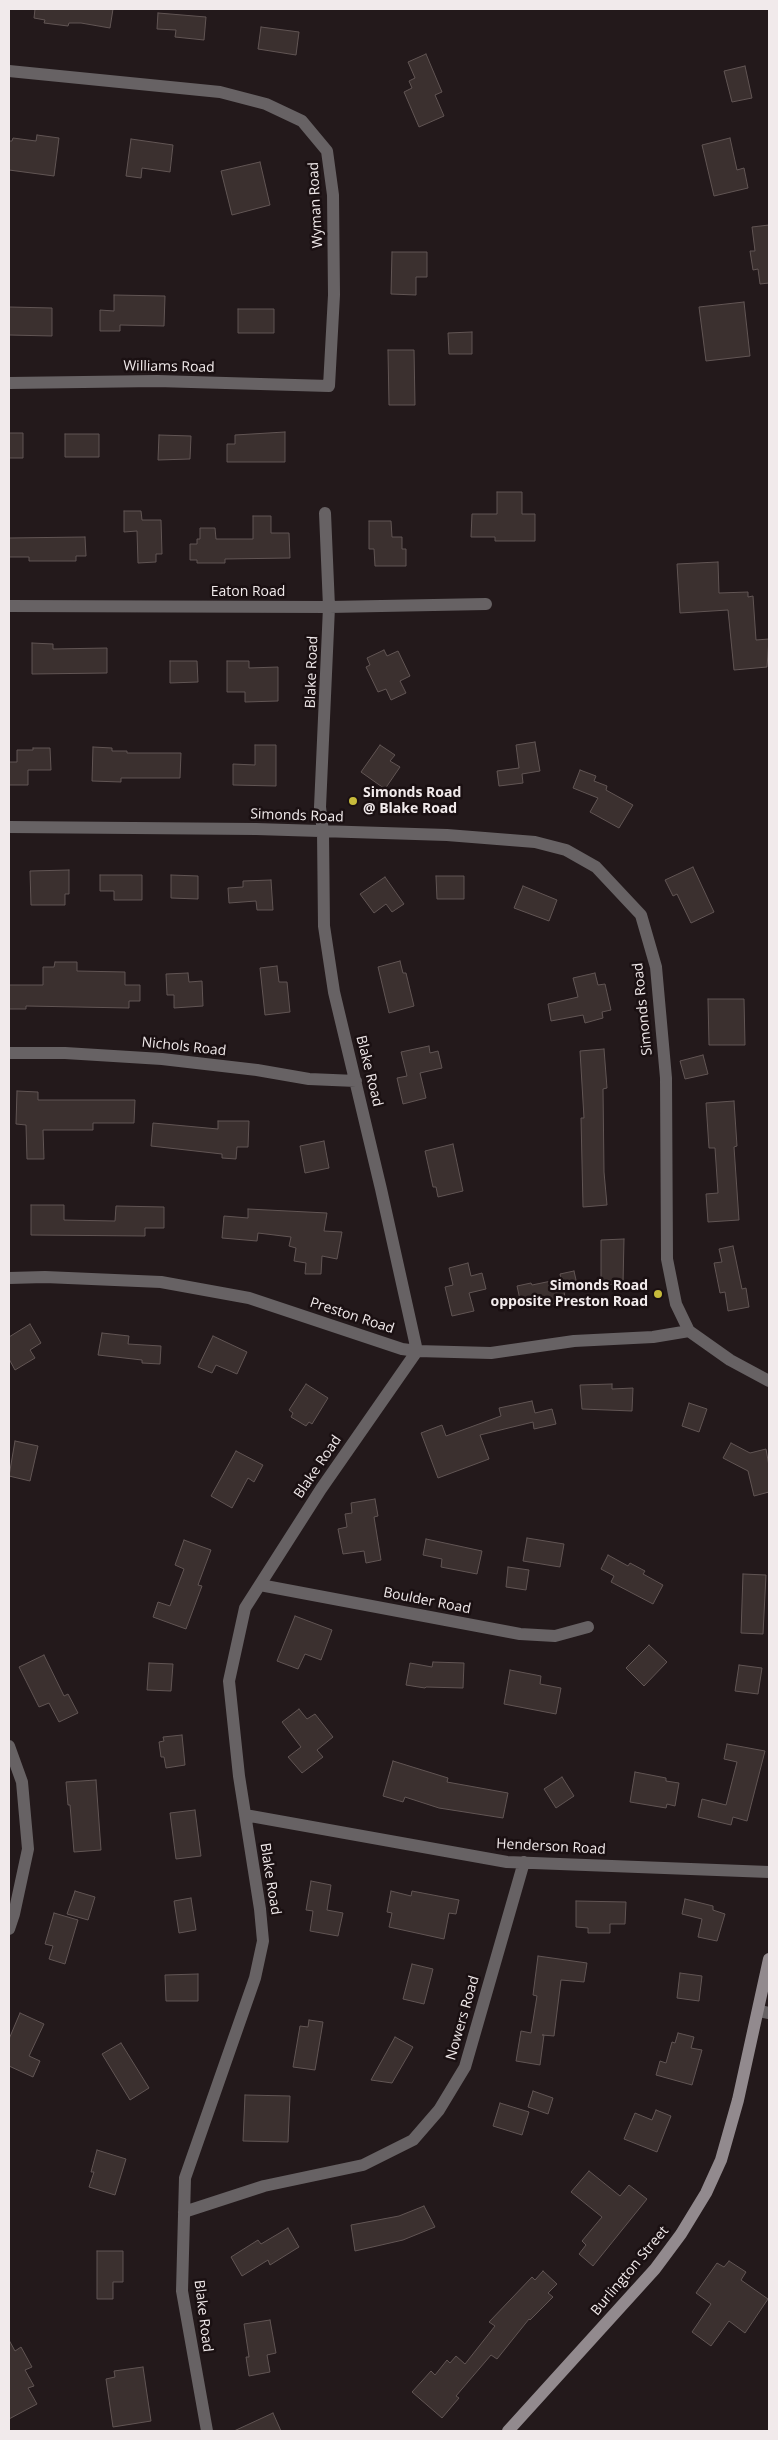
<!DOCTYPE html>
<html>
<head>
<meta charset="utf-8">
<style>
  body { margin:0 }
  #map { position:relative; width:778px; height:2440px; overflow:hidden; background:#23191b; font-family:"Open Sans",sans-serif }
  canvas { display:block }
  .frame { position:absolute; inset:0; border:10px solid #f1eaeb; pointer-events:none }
</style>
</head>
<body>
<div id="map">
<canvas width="778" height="2440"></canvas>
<div class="frame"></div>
</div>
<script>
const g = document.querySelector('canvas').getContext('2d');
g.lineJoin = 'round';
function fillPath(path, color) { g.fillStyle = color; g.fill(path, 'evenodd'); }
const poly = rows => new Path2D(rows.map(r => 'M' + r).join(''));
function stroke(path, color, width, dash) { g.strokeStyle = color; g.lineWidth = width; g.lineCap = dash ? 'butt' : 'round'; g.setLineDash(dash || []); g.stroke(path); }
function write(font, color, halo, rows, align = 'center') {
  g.font = font + ' "Open Sans",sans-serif'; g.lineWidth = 5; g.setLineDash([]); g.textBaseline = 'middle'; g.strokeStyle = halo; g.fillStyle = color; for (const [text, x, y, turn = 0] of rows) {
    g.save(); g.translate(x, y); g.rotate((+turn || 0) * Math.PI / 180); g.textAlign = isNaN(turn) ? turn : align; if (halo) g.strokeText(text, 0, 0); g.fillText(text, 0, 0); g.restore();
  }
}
const building = poly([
  [35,9,113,9,110,28,81,23,69,23,68,26,44,23,45,20,34,18,35,9],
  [158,13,206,17,204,40,175,37,176,30,157,29,158,13],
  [261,27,299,32,296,55,258,49,261,27],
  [426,54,442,92,435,95,444,116,419,127,404,92,412,88,409,81,415,78,408,62,426,54],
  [745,66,752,98,732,102,724,71,745,66],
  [37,135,59,138,54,176,9,170,9,141,12,141,13,138,36,141,37,135],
  [730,138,737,170,744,168,748,188,714,196,702,145,730,138],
  [131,139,173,145,170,172,142,168,141,178,126,176,131,139],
  [260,162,270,205,232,215,221,171,260,162],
  [769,225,769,283,760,284,758,269,753,270,750,251,755,251,752,227,769,225],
  [392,252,427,252,427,277,416,277,416,295,391,294,392,252],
  [114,295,165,296,164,326,120,325,120,331,100,331,100,310,114,311,114,295],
  [744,302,750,356,706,361,699,307,744,302],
  [9,307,52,308,52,336,9,335,9,307],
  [238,309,274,309,274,333,238,333,238,309],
  [472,332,472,354,449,354,448,333,472,332],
  [388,350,414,350,415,405,389,405,388,350],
  [285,432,285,462,227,462,227,444,235,444,235,435,285,432],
  [9,433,23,433,23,458,9,458,9,433],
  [65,434,99,434,99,457,65,457,65,434],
  [159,435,191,436,190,459,158,460,159,435],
  [497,492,522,492,522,514,535,514,535,541,495,541,495,537,471,537,472,514,497,514,497,492],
  [124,511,141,511,142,520,161,520,162,554,156,554,156,562,138,563,137,531,124,532,124,511],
  [253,516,271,516,271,533,289,533,290,558,225,559,225,563,197,563,197,560,190,560,190,544,197,544,197,539,200,539,200,528,215,528,216,539,253,539,253,516],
  [369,521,391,521,392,537,402,537,402,549,406,549,406,566,375,566,374,549,369,549,369,521],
  [85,537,86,556,76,556,76,561,29,561,29,557,9,557,9,538,85,537],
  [718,562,719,593,748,592,748,597,753,596,756,640,769,639,767,667,734,670,728,610,680,613,677,564,718,562],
  [32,643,53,644,53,649,107,648,107,673,32,674,32,643],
  [384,650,387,656,398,651,410,676,400,681,406,693,391,700,386,689,378,692,366,667,370,665,367,658,384,650],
  [170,661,197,661,198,682,170,683,170,661],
  [227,661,249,661,249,668,278,667,278,701,245,702,245,692,227,692,227,661],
  [535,742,540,771,522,774,523,783,499,786,497,771,519,768,516,745,535,742],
  [255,745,276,745,276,786,233,785,233,764,255,765,255,745],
  [380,745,395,755,390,761,400,767,385,789,361,772,380,745],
  [93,747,112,748,112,751,127,751,127,753,181,753,180,778,121,778,121,782,92,781,93,747],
  [33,748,50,748,51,770,28,770,28,785,9,785,9,762,17,762,17,750,33,750,33,748],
  [580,770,596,776,594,781,607,786,606,790,633,805,619,828,590,812,598,798,573,788,580,770],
  [693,867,714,912,691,923,677,894,673,896,665,880,693,867],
  [69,870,69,894,65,894,65,905,31,905,30,871,69,870],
  [100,875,142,875,142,900,114,900,114,891,100,891,100,875],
  [171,875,198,876,198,899,171,898,171,875],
  [436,876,464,876,464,899,437,899,436,876],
  [385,877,404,904,392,912,386,904,374,913,360,894,385,877],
  [271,880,273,910,257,910,256,901,229,903,228,888,243,887,243,881,271,880],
  [523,886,557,900,549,921,514,908,523,886],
  [400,961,403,973,406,973,414,1006,389,1013,378,967,400,961],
  [55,962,77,962,77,971,125,972,125,985,140,985,140,1001,129,1001,129,1008,26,1006,26,1009,9,1009,9,985,43,985,43,967,54,967,55,962],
  [277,966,279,982,287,982,290,1012,265,1015,260,968,277,966],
  [188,973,189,982,202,981,203,1006,174,1008,174,995,167,995,166,974,188,973],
  [595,973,598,985,605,984,611,1010,602,1012,603,1018,585,1023,583,1015,551,1021,548,1004,578,997,573,978,595,973],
  [708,999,744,999,745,1045,709,1045,708,999],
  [429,1046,430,1053,438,1051,442,1068,420,1073,426,1098,403,1104,397,1078,407,1076,401,1052,429,1046],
  [604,1049,607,1088,603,1089,604,1172,607,1205,583,1207,581,1118,584,1118,580,1051,604,1049],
  [703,1055,708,1074,685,1079,680,1061,703,1055],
  [17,1091,38,1092,38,1100,135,1100,134,1123,93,1123,93,1130,43,1130,44,1159,27,1159,26,1125,16,1124,17,1091],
  [734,1101,737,1146,734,1147,739,1220,708,1222,706,1194,718,1193,715,1148,709,1148,706,1103,734,1101],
  [218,1121,249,1121,248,1147,237,1147,236,1159,222,1158,222,1154,151,1146,153,1123,218,1129,218,1121],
  [324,1141,329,1168,305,1173,300,1146,324,1141],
  [453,1144,463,1191,438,1197,436,1187,433,1187,425,1151,453,1144],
  [31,1205,64,1205,64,1220,115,1221,116,1206,164,1207,164,1228,145,1228,145,1236,31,1235,31,1205],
  [248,1209,327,1213,324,1231,342,1232,337,1259,322,1256,321,1274,305,1274,306,1263,294,1261,296,1248,289,1246,291,1237,258,1233,257,1241,222,1238,224,1216,248,1218,248,1209],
  [624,1239,623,1284,601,1285,601,1240,624,1239],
  [733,1246,742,1289,746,1288,749,1307,728,1311,725,1292,720,1293,714,1263,722,1262,719,1249,733,1246],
  [468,1263,471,1276,482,1273,486,1289,469,1293,474,1311,452,1316,445,1287,453,1285,449,1268,468,1263],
  [574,1271,578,1289,564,1292,566,1301,536,1308,534,1301,521,1304,517,1286,531,1283,532,1285,561,1279,560,1274,574,1271],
  [30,1324,41,1343,30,1350,35,1358,15,1370,9,1359,9,1337,30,1324],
  [102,1333,129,1336,128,1344,161,1346,160,1364,142,1363,142,1360,98,1355,102,1333],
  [213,1336,247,1352,237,1374,216,1365,212,1373,198,1367,213,1336],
  [306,1384,328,1398,312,1424,309,1422,306,1426,291,1417,293,1413,289,1410,306,1384],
  [612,1384,612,1389,633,1388,632,1411,582,1409,580,1385,612,1384],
  [532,1401,535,1413,552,1409,556,1424,534,1429,533,1422,480,1435,489,1459,438,1478,421,1433,442,1425,446,1436,501,1416,499,1408,532,1401],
  [689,1403,707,1409,699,1432,682,1426,689,1403],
  [15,1441,38,1446,30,1481,9,1476,15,1441],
  [731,1443,750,1453,766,1449,769,1466,769,1492,754,1496,748,1471,723,1458,731,1443],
  [236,1451,263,1465,254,1482,248,1478,232,1508,211,1496,236,1451],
  [375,1499,378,1516,374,1517,381,1560,366,1563,364,1551,343,1554,338,1529,347,1527,345,1514,352,1513,351,1503,375,1499],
  [527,1538,564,1544,560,1567,523,1561,527,1538],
  [426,1539,482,1551,477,1574,441,1567,442,1559,423,1555,426,1539],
  [184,1540,211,1550,198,1585,202,1586,186,1629,153,1617,158,1602,170,1606,184,1569,175,1565,184,1540],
  [608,1555,628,1566,630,1563,645,1571,643,1574,663,1585,653,1604,611,1582,614,1576,601,1569,608,1555],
  [508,1567,529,1570,526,1590,506,1587,508,1567],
  [743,1574,766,1575,763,1634,741,1633,743,1574],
  [295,1616,332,1630,321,1660,305,1654,298,1669,277,1661,295,1616],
  [649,1645,667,1662,644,1686,626,1668,649,1645],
  [44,1655,64,1696,68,1694,78,1713,59,1722,49,1703,39,1707,19,1667,44,1655],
  [433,1662,464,1663,463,1688,426,1687,425,1688,406,1685,410,1663,432,1667,433,1662],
  [149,1663,173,1664,171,1691,147,1690,149,1663],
  [739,1665,762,1668,758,1694,735,1691,739,1665],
  [510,1670,541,1676,540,1684,561,1688,556,1714,504,1704,510,1670],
  [299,1709,307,1719,315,1714,333,1737,317,1750,323,1757,302,1773,288,1757,301,1747,282,1722,299,1709],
  [182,1735,185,1765,166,1768,164,1757,161,1757,159,1742,164,1741,163,1737,182,1735],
  [727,1744,765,1751,747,1821,733,1817,731,1825,698,1817,702,1799,726,1805,737,1762,724,1759,727,1744],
  [393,1761,448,1778,447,1782,508,1793,503,1818,439,1808,405,1797,403,1802,383,1796,393,1761],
  [635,1772,666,1778,666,1781,679,1783,675,1806,667,1804,666,1808,630,1802,635,1772],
  [562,1777,574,1796,556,1808,544,1789,562,1777],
  [96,1780,101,1850,74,1852,70,1805,68,1805,66,1782,96,1780],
  [195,1810,201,1856,176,1859,170,1813,195,1810],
  [311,1881,331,1885,327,1910,343,1913,338,1936,310,1931,313,1911,306,1910,311,1881],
  [75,1891,95,1897,88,1920,67,1914,75,1891],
  [391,1891,411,1896,412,1891,459,1900,456,1914,449,1913,444,1939,389,1927,392,1913,387,1912,391,1891],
  [191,1898,196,1930,179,1933,174,1901,191,1898],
  [685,1899,713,1906,713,1910,725,1914,717,1941,698,1937,702,1919,682,1914,685,1899],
  [576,1901,626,1902,625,1924,610,1924,610,1933,588,1933,588,1928,576,1927,576,1901],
  [54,1913,78,1920,65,1964,49,1959,53,1946,45,1944,54,1913],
  [538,1956,587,1963,584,1982,561,1980,554,2036,542,2035,544,2035,540,2065,516,2061,521,2031,531,2033,537,1996,533,1995,538,1956],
  [412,1964,433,1969,424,2004,403,1999,412,1964],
  [680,1973,702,1976,699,2001,677,1998,680,1973],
  [198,1974,198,2001,166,2001,165,1975,198,1974],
  [20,2013,44,2024,29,2056,40,2061,33,2077,9,2066,9,2039,20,2013],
  [309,2020,323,2022,315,2070,293,2067,300,2026,308,2027,309,2020],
  [678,2033,694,2037,691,2048,702,2050,692,2085,656,2075,660,2061,666,2063,672,2042,675,2043,678,2033],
  [395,2037,413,2047,392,2083,371,2080,395,2037],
  [121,2043,149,2088,130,2100,102,2054,121,2043],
  [533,2091,553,2098,548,2114,528,2107,533,2091],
  [245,2095,290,2096,288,2142,243,2141,245,2095],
  [500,2103,529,2112,522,2135,493,2126,500,2103],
  [656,2110,671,2116,657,2152,624,2139,635,2113,652,2120,656,2110],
  [97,2150,126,2159,115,2195,89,2187,94,2172,91,2172,97,2150],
  [589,2171,620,2196,629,2185,647,2199,593,2266,579,2254,586,2245,582,2241,602,2217,571,2192,589,2171],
  [424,2206,435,2227,403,2240,355,2251,351,2225,399,2216,424,2206],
  [288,2228,299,2247,270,2265,268,2260,242,2276,231,2257,258,2240,261,2244,288,2228],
  [97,2251,123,2251,123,2282,113,2282,113,2299,97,2299,97,2251],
  [729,2261,746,2272,741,2280,768,2299,745,2333,729,2321,711,2346,692,2332,711,2304,696,2293,717,2263,724,2267,729,2261],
  [543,2271,557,2284,548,2293,553,2297,530,2320,529,2319,497,2359,491,2355,456,2396,459,2398,442,2418,412,2392,431,2371,435,2375,447,2360,450,2363,456,2356,465,2364,495,2326,489,2322,532,2277,535,2280,543,2271],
  [270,2320,276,2353,267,2355,270,2372,249,2376,246,2357,249,2357,244,2324,270,2320],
  [9,2340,15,2351,21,2347,32,2367,25,2370,34,2386,28,2388,37,2404,9,2419,9,2340],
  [143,2367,151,2421,113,2427,106,2379,115,2377,114,2371,143,2367],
  [273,2413,281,2431,234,2431,273,2413]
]);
fillPath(building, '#3b302f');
stroke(building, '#615554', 1);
stroke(poly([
  [9,71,220,92,266,104,302,121,327,151,333,195,334,295,329,386,157,381,9,383],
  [9,606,329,607,486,604],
  [9,827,256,829,447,835,535,842,566,850,596,867,641,915,656,967,666,1078,667,1259,676,1304,689,1331,730,1360,769,1381],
  [9,1053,65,1053,162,1059,257,1070,309,1079,356,1081],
  [9,1278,45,1277,161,1282,249,1298,402,1349,417,1351,491,1353,574,1341,653,1337,689,1331],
  [260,1585,520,1634,555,1636,588,1627],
  [9,1746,22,1782,28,1849,14,1914,9,1929],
  [245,1815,507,1862,769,1872],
  [759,2011,769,2013],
  [184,2212,264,2186,363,2165,413,2140,439,2110,465,2067,524,1862],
  [207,2431,182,2291,185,2178,255,1978,263,1941,260,1909,239,1776,229,1681,245,1608,321,1489,417,1351,381,1189,334,992,324,926,323,832,320,807,329,607,325,513]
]), '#676264', 12);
stroke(poly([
  [508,2431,655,2269,681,2234,706,2193,721,2160,738,2100,769,1959]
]), '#928a8e', 12);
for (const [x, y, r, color] of [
  [353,801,5,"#c7bb3b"],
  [658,1294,5,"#c7bb3b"]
]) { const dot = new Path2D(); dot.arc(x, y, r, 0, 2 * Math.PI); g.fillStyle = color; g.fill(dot); stroke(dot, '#1a1012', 2); }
write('14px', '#f1eaeb', '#1a1012', [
  ["Wyman Road",316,205,-93],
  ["Williams Road",169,367,1],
  ["Eaton Road",248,592],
  ["Blake Road",312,672,-88],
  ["Simonds Road",297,816,2],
  ["Simonds Road",643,1009,-96],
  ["Nichols Road",184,1047,6],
  ["Blake Road",369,1071,76],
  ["Preston Road",352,1316,18],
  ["Blake Road",318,1467,-56],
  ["Boulder Road",427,1601,11],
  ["Henderson Road",551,1847,3],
  ["Blake Road",270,1879,81],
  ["Nowers Road",463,2018,-74],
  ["Burlington Street",630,2271,-50],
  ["Blake Road",203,2316,83]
]);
write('bold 14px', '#f1eaeb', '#1a1012', [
  ["Simonds Road",363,793],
  ["@ Blake Road",363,809],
  ["Simonds Road",648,1286,"right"],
  ["opposite Preston Road",648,1302,"right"]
], 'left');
</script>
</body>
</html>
